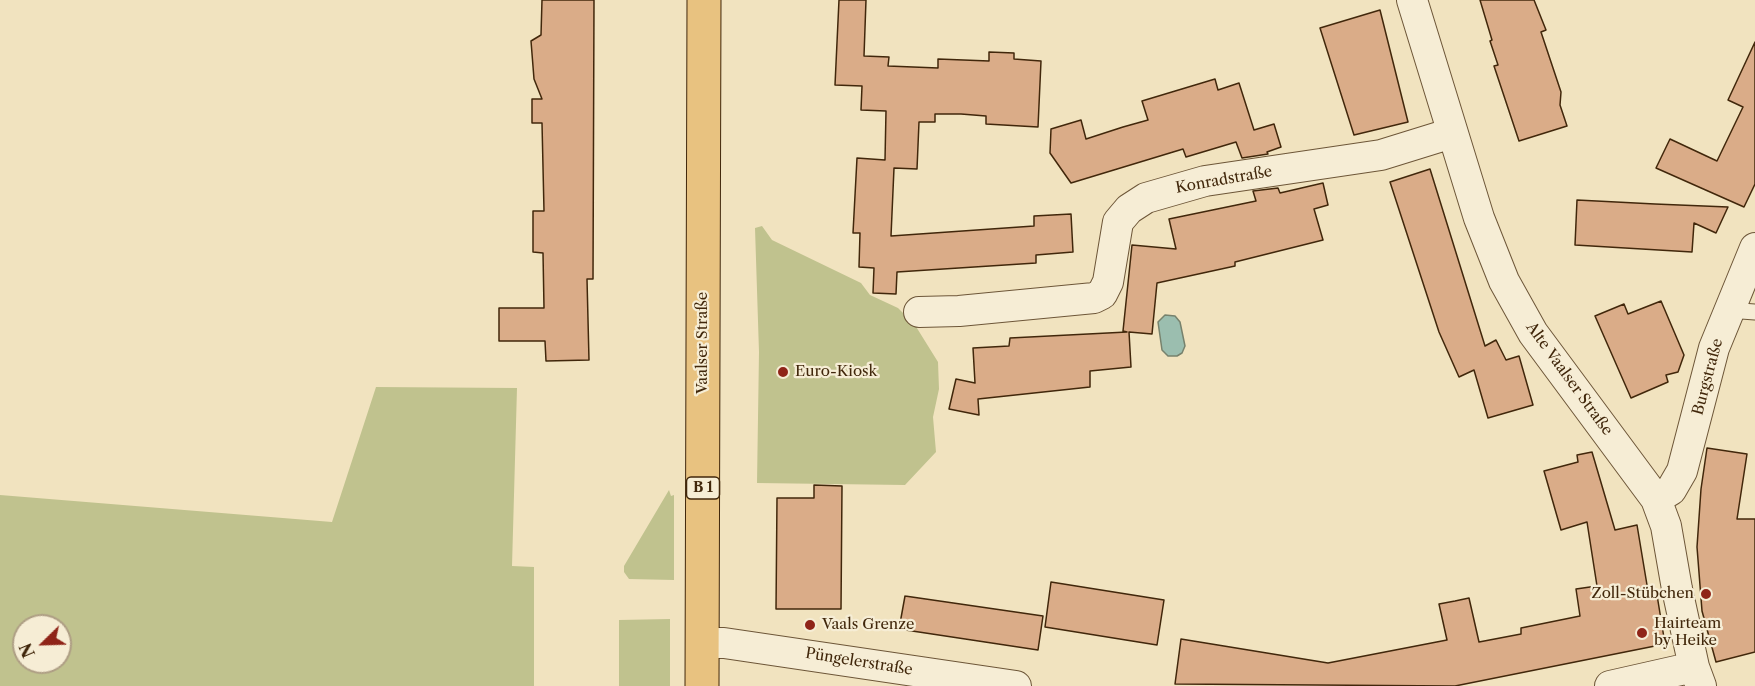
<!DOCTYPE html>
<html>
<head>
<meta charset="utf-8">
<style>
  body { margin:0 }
  #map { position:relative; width:1755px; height:686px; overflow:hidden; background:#f1e3bf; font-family:"Libre Caslon Text",serif }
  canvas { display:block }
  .north { position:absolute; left:12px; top:614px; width:60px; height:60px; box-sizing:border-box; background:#f6edd5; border:2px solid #ae9e84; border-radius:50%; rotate:247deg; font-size:16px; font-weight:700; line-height:24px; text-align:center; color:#41270b }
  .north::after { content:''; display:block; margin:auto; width:21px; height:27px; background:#8f2418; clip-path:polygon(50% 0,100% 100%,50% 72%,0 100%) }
</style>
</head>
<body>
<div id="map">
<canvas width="1755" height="686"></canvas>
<div class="north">N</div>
</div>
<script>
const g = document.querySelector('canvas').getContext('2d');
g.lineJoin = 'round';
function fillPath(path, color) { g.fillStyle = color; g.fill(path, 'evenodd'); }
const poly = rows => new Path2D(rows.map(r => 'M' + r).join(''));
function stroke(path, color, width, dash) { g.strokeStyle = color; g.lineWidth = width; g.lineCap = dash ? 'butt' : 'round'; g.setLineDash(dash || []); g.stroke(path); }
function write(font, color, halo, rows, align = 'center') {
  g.font = font + ' "Libre Caslon Text",serif'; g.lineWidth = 4.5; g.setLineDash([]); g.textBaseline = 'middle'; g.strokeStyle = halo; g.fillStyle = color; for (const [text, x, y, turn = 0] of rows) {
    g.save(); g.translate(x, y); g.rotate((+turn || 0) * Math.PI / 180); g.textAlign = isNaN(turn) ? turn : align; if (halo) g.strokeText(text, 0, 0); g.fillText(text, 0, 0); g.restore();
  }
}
fillPath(poly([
  [762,226,772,240,861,283,870,295,898,308,915,325,938,362,939,389,933,417,936,452,905,485,757,483,759,352,755,228],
  [376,387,517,388,512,566,534,567,534,686,0,686,0,495,332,522],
  [24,626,60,626,60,662,24,662],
  [669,490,671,496,674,495,674,580,629,579,624,572,624,566],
  [670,619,670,686,619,686,619,620]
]), '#c0c28e');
const water = poly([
  [1165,315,1175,316,1180,322,1185,346,1182,353,1177,356,1168,356,1162,350,1158,322,1165,315]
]);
fillPath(water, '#9bbeaf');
stroke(water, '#77826d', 1.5);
const building = poly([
  [542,0,594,0,593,279,587,279,589,360,546,361,545,341,499,341,499,308,544,308,543,253,533,252,533,211,544,211,542,123,532,123,532,99,542,99,534,79,531,41,541,35,542,0],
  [839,0,866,0,864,56,889,57,888,66,938,68,938,59,989,61,989,52,1014,53,1014,59,1041,61,1038,127,986,124,986,116,961,114,935,114,935,122,919,122,917,169,894,168,891,236,1034,226,1034,216,1071,214,1073,252,1036,255,1036,263,897,272,896,294,873,293,874,268,859,267,860,233,853,233,857,158,885,160,886,111,861,110,862,86,835,85,839,0],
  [1480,0,1534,0,1546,30,1541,32,1561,92,1560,105,1567,126,1519,141,1494,66,1498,65,1490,41,1492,40,1480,0],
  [1380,10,1408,122,1354,135,1320,28,1380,10],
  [1755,42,1755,184,1744,207,1656,168,1670,139,1717,161,1743,107,1728,100,1755,42],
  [1215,79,1218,90,1239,83,1254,130,1274,124,1281,147,1267,152,1268,154,1242,158,1236,142,1186,157,1183,149,1071,183,1050,153,1051,129,1081,120,1086,139,1123,127,1148,120,1142,101,1215,79],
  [1430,169,1485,346,1496,340,1506,360,1519,356,1533,405,1488,418,1474,370,1459,377,1439,332,1390,182,1430,169],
  [1323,183,1328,205,1314,209,1323,240,1235,262,1235,266,1157,283,1152,334,1129,332,1131,367,1090,371,1090,387,978,399,979,415,949,409,956,379,975,383,973,348,1009,346,1010,338,1127,332,1123,331,1132,245,1176,249,1169,219,1256,201,1253,191,1278,188,1280,193,1323,183],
  [1577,200,1655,204,1728,207,1716,233,1694,223,1692,252,1575,245,1577,200],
  [1661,301,1684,355,1678,372,1666,375,1668,382,1631,398,1595,316,1624,304,1628,314,1661,301],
  [1707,448,1747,454,1737,519,1755,519,1755,652,1716,662,1702,611,1697,547,1701,489,1707,448],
  [1592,452,1615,530,1637,525,1649,597,1657,595,1665,644,1455,686,1175,684,1181,639,1328,663,1447,640,1439,604,1455,601,1469,598,1479,642,1521,634,1521,628,1580,616,1576,589,1597,586,1587,522,1561,530,1544,471,1578,462,1577,455,1592,452],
  [814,485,842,486,841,609,776,609,777,498,814,498,814,485],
  [1051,582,1164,600,1157,645,1045,627,1051,582],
  [905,596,1043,616,1038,650,899,629,905,596]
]);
fillPath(building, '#daac88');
stroke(building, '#41270b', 1.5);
const service = poly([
  [1728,310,1755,312]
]);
const minor = poly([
  [1412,0,1479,218,1504,281,1533,333,1656,499,1666,526,1677,589,1694,667,1701,686],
  [919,312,959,311,1094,298,1102,294,1108,282,1118,222,1129,209,1146,198,1205,181,1381,155,1452,133],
  [1656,499,1671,490,1682,471,1714,348,1755,248],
  [702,643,724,643,1016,686],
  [1610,686,1694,667]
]);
const primary = poly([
  [702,686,704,0]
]);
stroke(service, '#6d5638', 17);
stroke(minor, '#6d5638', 32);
stroke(primary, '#41270b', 35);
stroke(service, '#f6edd5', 15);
stroke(minor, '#f6edd5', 30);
stroke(primary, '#e8c280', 33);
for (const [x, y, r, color] of [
  [783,372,6,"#8f2418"],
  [1706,594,6,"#8f2418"],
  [810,625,6,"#8f2418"],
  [1642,633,6,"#8f2418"]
]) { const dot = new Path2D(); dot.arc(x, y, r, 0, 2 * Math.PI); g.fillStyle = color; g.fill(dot); stroke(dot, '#f6edd5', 2); }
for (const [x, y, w] of [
  [703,488,33]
]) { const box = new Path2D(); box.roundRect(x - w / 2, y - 11, w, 22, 4.5); g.fillStyle = '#f6edd5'; g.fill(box); stroke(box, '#41270b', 1.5); }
write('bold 14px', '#41270b', null, [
  ["B 1",703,488]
]);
write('15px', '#41270b', '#f6edd5', [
  ["Konradstraße",1224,180,-10],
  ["Vaalser Straße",703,343,-90],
  ["Burgstraße",1708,377,-75],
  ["Alte Vaalser Straße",1569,379,54],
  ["Püngelerstraße",859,662,9]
]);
write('15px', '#41270b', '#f6edd5', [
  ["Euro-Kiosk",795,372],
  ["Zoll-Stübchen",1694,594,"right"],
  ["Hairteam",1654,624],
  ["by Heike",1654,641],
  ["Vaals Grenze",822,625]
], 'left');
</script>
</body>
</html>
